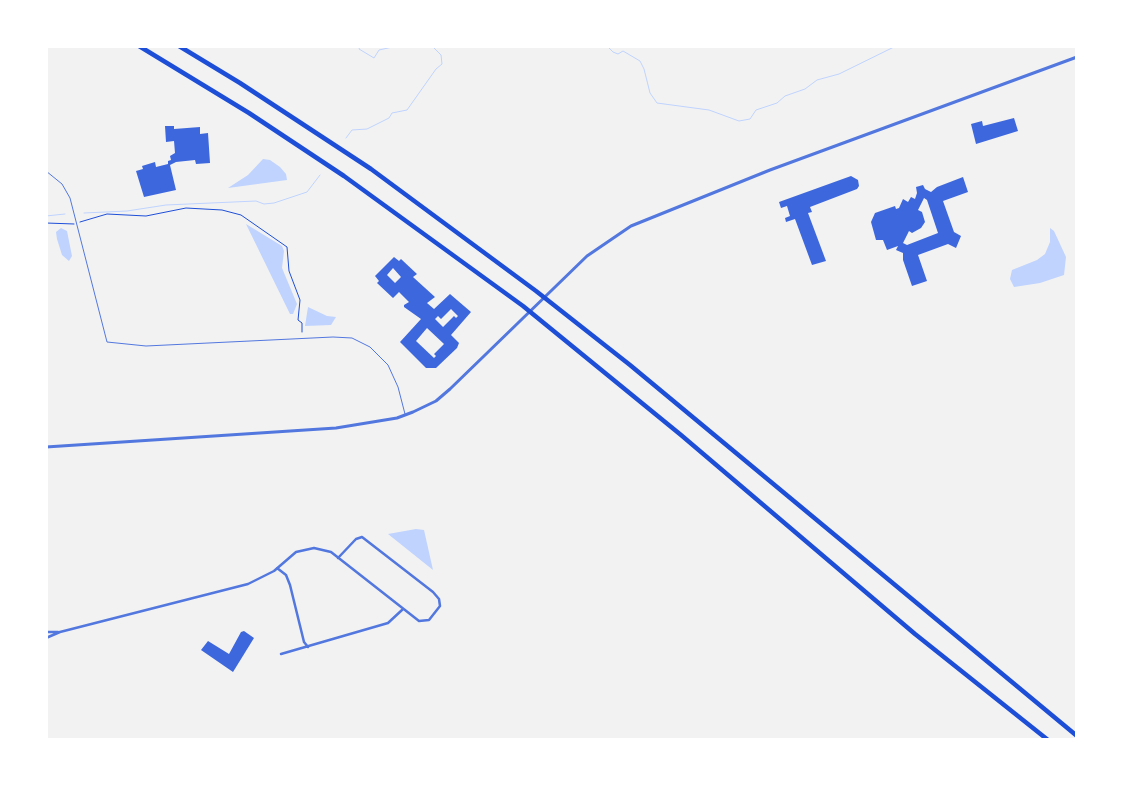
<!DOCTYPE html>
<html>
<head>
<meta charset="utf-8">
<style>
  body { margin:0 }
  #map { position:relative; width:1123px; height:786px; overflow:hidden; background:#f2f2f2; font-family:"PT Sans Narrow",sans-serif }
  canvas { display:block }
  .frame { position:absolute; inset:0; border:48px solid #fff; pointer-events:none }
</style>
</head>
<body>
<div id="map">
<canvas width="1123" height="786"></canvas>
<div class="frame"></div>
</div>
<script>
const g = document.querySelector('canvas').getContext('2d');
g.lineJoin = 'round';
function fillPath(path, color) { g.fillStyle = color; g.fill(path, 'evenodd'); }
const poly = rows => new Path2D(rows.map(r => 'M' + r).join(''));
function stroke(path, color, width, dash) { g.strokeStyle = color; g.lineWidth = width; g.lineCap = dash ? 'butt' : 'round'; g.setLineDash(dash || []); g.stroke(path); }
fillPath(poly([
  [263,159,270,160,280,167,286,174,287,180,228,188,248,175],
  [246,224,282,246,284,251,282,268,297,304,293,314,290,314],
  [61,228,67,231,72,256,69,261,62,255,57,239,56,232],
  [1050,228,1054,231,1066,257,1064,275,1040,283,1014,287,1010,279,1012,270,1037,260,1045,254,1050,242],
  [308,307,327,316,336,317,331,325,305,326],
  [416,529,424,530,433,570,388,534]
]), '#bfd3fe');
stroke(poly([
  [360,46,359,49,374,58,379,50,397,46],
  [607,46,613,52,618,54,623,51,640,61,644,69,650,93,657,103,709,110,739,121,750,119,756,110,777,103,785,96,805,89,817,80,839,74,896,46],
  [346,138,352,130,367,129,389,118,392,113,407,110,436,69,442,64,441,55,432,46],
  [84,213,127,211,166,205,256,201,264,204,274,203,307,192,320,175],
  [46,216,65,214]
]), '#bfd3fe', 1);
fillPath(poly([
  [1014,118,1018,131,976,144,971,124,982,121,983,126],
  [165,126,174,126,174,129,200,127,200,134,208,133,210,163,196,164,195,160,176,162,170,165,176,190,144,197,136,171,143,169,142,166,155,162,156,167,168,164,168,161,171,160,170,156,175,153,174,141,166,142],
  [851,176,858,180,859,186,857,189,810,207,812,212,808,213,826,261,812,265,795,219,786,222,785,218,790,216,787,206,781,208,779,202],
  [963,177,968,192,943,201,954,232,961,236,956,248,948,244,918,255,927,281,912,286,903,260,903,253,896,250,898,246,887,250,883,240,876,240,871,222,875,213,895,206,896,209,899,208,903,199,908,202,911,197,915,199,917,193,916,187,923,185,925,189,931,192,937,187],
  [924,198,927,200,938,233,907,245,903,243,909,231,912,233,921,228,925,222,922,212,918,210],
  [394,257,399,261,401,259,417,274,413,277,435,297,427,303,434,309,450,294,471,312,451,335,459,343,457,348,436,368,426,368,400,342,421,319,404,307,404,305,409,302,399,292,393,298,377,283,379,281,375,276],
  [393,268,401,277,395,283,387,275],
  [451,309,458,316,456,318,454,316,443,327,435,319,438,316,441,319],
  [427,328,444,344,434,354,436,356,434,358,416,341],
  [244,631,254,638,233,672,201,650,208,641,229,654,241,632]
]), '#3d67dc');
stroke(poly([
  [80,222,107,214,146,216,186,208,222,210,241,215,287,247,289,271,300,300,298,320,302,323,302,332],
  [46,223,74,224]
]), '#1d4ed8', 1);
stroke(poly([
  [46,171,62,184,70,198,107,342,146,346,333,337,352,338,370,347,388,365,398,387,405,414]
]), '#5277de', 1);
stroke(poly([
  [277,568,286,575,290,585,304,642,308,647],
  [46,632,58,632],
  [46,638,60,632,248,584,274,571,296,552,314,548,331,552,419,621,429,620,440,606,439,599,433,592,362,537,356,539,338,558],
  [281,654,388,623,402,610]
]), '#5277de', 2.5);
stroke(poly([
  [46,447,336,428,397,418,413,412,436,401,450,389,587,256,631,226,770,170,1077,57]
]), '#5277de', 3);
stroke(poly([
  [139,46,249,113,344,176,523,306,681,435,915,634,1048,740],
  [179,46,240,83,371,169,536,291,630,365,1077,736]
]), '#1d4ed8', 4.5);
</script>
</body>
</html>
